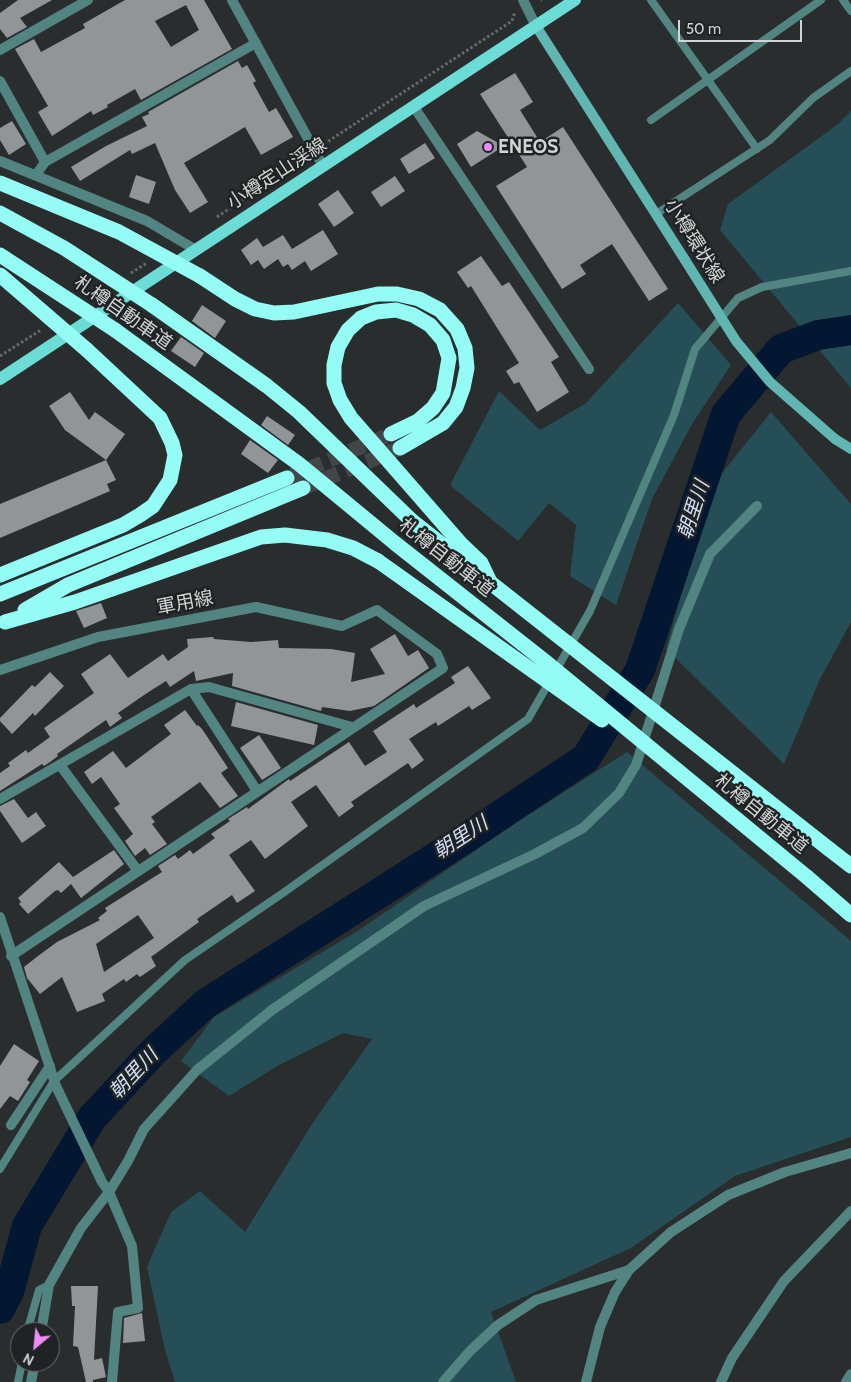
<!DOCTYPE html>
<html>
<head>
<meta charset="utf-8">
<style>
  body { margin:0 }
  #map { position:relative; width:851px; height:1382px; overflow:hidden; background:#292d2e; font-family:Cabin,sans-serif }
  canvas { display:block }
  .north { position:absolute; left:10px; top:1322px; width:50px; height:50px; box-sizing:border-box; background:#202324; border:1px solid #676a6a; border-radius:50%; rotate:208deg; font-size:14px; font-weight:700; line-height:20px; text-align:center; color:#d1d4d4 }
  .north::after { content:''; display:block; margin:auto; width:18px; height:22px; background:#ee8bf8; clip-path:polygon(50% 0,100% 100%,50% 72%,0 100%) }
  .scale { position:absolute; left:678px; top:20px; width:124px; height:22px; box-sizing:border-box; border:2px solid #d1d4d4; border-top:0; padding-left:6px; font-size:15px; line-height:18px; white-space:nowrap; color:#d1d4d4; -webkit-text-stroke:4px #202324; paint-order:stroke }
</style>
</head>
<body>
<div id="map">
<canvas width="851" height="1382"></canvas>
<div class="north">N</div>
<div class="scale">50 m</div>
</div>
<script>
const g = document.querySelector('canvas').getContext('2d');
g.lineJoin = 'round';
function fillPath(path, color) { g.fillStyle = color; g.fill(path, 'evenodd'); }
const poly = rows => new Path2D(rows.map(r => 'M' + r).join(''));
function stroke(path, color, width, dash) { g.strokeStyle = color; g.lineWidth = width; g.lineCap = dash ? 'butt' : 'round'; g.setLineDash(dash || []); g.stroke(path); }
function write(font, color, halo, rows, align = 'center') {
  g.font = font + ' Cabin,"Noto Sans JP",sans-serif'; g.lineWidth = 5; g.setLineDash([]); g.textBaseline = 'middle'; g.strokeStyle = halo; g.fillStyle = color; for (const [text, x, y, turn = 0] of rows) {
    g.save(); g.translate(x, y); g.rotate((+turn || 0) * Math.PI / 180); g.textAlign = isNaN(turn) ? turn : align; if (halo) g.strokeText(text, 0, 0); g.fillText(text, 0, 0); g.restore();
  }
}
fillPath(poly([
  [851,111,851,388,720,230,728,204,837,125],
  [678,303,731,365,692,424,652,499,616,605,570,576,576,525,549,503,518,541,450,485,499,391,540,430,585,404],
  [771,412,851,504,851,622,819,681,784,764,666,649,711,487],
  [627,752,851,941,851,1137,735,1176,631,1248,491,1312,516,1382,175,1382,165,1350,147,1267,171,1212,200,1191,245,1232,314,1121,372,1039,343,1033,279,1065,229,1096,181,1061,214,1017,359,930,520,820]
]), '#264e56');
stroke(poly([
  [0,1309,9,1292,27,1226,92,1118,153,1052,205,1004,469,836,586,758,640,670,726,414,781,349,818,335,851,330]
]), '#031632', 30);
fillPath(poly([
  [18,0,52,0,20,18,27,27,7,38,0,29,0,13],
  [125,0,204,0,232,49,141,100,135,89,107,105,108,107,93,115,91,111,52,136,38,112,48,106,15,49,34,39,41,52,85,28,83,24],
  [186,5,199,30,171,47,155,21],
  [238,61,242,68,247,65,256,81,253,83,269,112,276,108,293,137,261,155,245,127,184,163,208,202,190,213,175,190,155,143,132,154,130,150,80,181,71,167,106,146,147,126,142,117,149,114,148,112],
  [515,73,533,102,520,110,540,142,563,127,668,289,649,301,612,244,580,265,586,274,562,289,496,186,527,167,480,94],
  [12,121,26,144,9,155,0,140,0,128],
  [477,131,504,146,471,167,457,144],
  [425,143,435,158,409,174,400,159],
  [136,175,156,182,149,204,129,197],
  [395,176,405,191,381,207,371,192],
  [338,190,354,213,334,227,318,204],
  [323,230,338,254,311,271,305,261,292,270,288,264,283,267,278,259,264,269,258,260,251,265,241,250,257,238,263,247,283,235,292,249],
  [481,256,502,286,509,282,559,357,551,362,569,392,537,412,519,382,514,384,506,371,519,363,471,286,468,288,457,272],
  [202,305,226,321,215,338,192,321],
  [181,337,204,353,195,367,171,351],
  [70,392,89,420,95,412,125,434,106,460,116,480,107,484,110,491,0,538,0,504,106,460,65,430,49,406],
  [267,416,295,435,288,445,261,425],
  [250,440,278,460,268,473,241,454],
  [101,603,107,618,84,628,76,611],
  [395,634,408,656,418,650,429,668,374,706,350,711,322,707,321,711,232,686,233,673,196,681,194,671,170,687,166,681,147,693,118,713,122,718,110,727,106,720,57,754,58,756,50,762,44,766,42,764,0,791,0,773,10,766,8,763,26,750,28,753,50,737,44,728,94,693,81,674,110,654,128,678,163,654,168,661,188,647,187,639,213,637,214,639,251,642,278,640,279,648,331,649,355,653,351,682,385,674,370,649],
  [468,666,491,698,472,710,469,706,438,726,436,722,409,739,424,760,412,769,408,763,351,802,354,806,339,817,316,785,291,802,308,826,265,859,251,840,229,855,255,891,237,903,232,895,197,919,199,922,151,957,156,966,140,977,137,974,126,982,124,979,102,994,105,1001,77,1012,62,977,40,994,27,978,24,967,38,956,57,942,100,920,98,918,107,911,105,908,162,872,158,866,175,855,178,859,190,850,193,854,215,838,211,834,230,821,228,819,247,807,248,809,289,779,290,781,349,742,365,766,387,752,373,731,414,704,416,708,455,683,451,677],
  [138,915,154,938,104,972,96,944],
  [50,672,64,686,35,716,33,713,12,734,0,721,0,718,32,685,35,687],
  [236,702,318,725,314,745,231,726],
  [185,710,197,726,198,725,202,729,228,768,221,773,238,796,220,808,200,782,151,817,155,822,152,824,167,844,150,855,145,848,135,856,125,841,133,834,114,808,120,804,101,777,92,784,84,772,113,751,126,768,171,734,164,725],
  [259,735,281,768,262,780,240,748],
  [14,799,28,818,36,812,46,826,22,843,0,811,0,806],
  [114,850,124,864,81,898,71,884,61,893,58,890,55,891,28,914,19,904,21,902,18,898,59,862,73,877],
  [14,1044,39,1061,27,1080,30,1082,18,1101,10,1096,0,1109,0,1066],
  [71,1286,98,1286,94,1360,102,1358,106,1377,93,1380,93,1382,86,1382,78,1347,73,1346,75,1306,72,1306],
  [142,1313,145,1341,123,1343,124,1318]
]), '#929598');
stroke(poly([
  [287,478,391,434],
  [303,488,400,448]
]), '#424647', 15, [15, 8]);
stroke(poly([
  [541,0,542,0],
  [324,144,512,21,515,12],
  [217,217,305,157],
  [131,273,147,263],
  [0,356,41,330]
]), '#666a6b', 3, [2.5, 2.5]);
stroke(poly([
  [651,0,757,149],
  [843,0,851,11],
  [651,120,821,0],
  [656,214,770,140,813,98,851,71],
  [0,1169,54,1081,185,960,283,893,528,719,590,611,674,415,695,349,738,298,762,287,851,271],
  [27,1332,39,1290,49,1285],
  [18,1382,22,1362]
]), '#528481', 8);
stroke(poly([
  [232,0,323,166],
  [523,0,536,26],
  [0,50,88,0],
  [0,81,45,162],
  [414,107,589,369],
  [0,161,147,221,196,250],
  [36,175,45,162,256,43],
  [0,670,98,637,256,607,342,626,377,610,437,654,443,668,11,956],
  [191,689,257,791],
  [60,765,138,871],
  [0,799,191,689,209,687,352,727],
  [0,917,56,1086,102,1182,109,1192,132,1246,138,1308,118,1312,112,1382],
  [11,1125,50,1066],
  [41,1332,49,1285,81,1228,109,1192,128,1161,144,1129,197,1070,272,1010,424,906,535,854,583,828,619,793,636,765,679,629,710,554,757,506],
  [31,1382,35,1362],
  [443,1382,470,1351,498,1325,536,1300,629,1270],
  [586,1382,600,1327,615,1292,629,1270,671,1232,728,1195,785,1172,851,1153],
  [721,1382,732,1358,784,1281,851,1211]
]), '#528481', 10);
stroke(poly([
  [846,1382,851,1374]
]), '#528481', 10);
stroke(poly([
  [536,26,685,260],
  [835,439,851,449]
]), '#62b6b2', 10);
stroke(poly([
  [0,379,575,0]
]), '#6cdcd7', 12);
stroke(poly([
  [200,276,235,299,255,309,274,313,294,312,378,294,397,294,419,299,440,310,457,329,465,348,467,368,463,388,456,407,443,423,400,448],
  [152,305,267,386,299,412,412,521],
  [115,330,299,464,396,544],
  [391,434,418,421,433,408,443,393,449,358,443,340,430,325,413,315,396,310,376,312,361,318,348,330,338,347,334,365,334,383,340,400,351,418,461,544,481,563,491,584],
  [0,575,123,525,140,515,153,506,170,480,175,455,172,443,160,418,87,350],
  [0,594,287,478],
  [25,610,68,585,303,488],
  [5,622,75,602,261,537,285,535,327,540,353,548,378,561],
  [829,849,851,866],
  [807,877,851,915]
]), '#94fbf5', 15);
stroke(poly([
  [685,260,736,341,770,382,835,439]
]), '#62b6b2', 10);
stroke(poly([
  [0,183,119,232,200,276],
  [0,213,64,248,152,305],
  [0,255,115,330],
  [0,275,87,350],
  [412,521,829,849],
  [396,544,547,663,807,877],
  [378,561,602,720]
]), '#94fbf5', 15);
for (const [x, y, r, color] of [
  [488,147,5,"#ee8bf8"]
]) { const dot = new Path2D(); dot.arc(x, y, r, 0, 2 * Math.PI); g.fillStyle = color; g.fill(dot); stroke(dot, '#202324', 2); }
write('bold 19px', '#d1d4d4', '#202324', [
  ["ENEOS",498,147]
], 'left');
write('19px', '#d1d4d4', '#202324', [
  ["小樽定山渓線",277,174,-33],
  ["小樽環状線",694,241,58],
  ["札樽自動車道",123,313,35],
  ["札樽自動車道",446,558,38],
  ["軍用線",185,603,-11],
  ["札樽自動車道",761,814,39]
]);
write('italic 20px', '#cfdff6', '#202324', [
  ["朝里川",694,510,-72],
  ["朝里川",461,838,-33],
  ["朝里川",134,1074,-47]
]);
</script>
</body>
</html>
